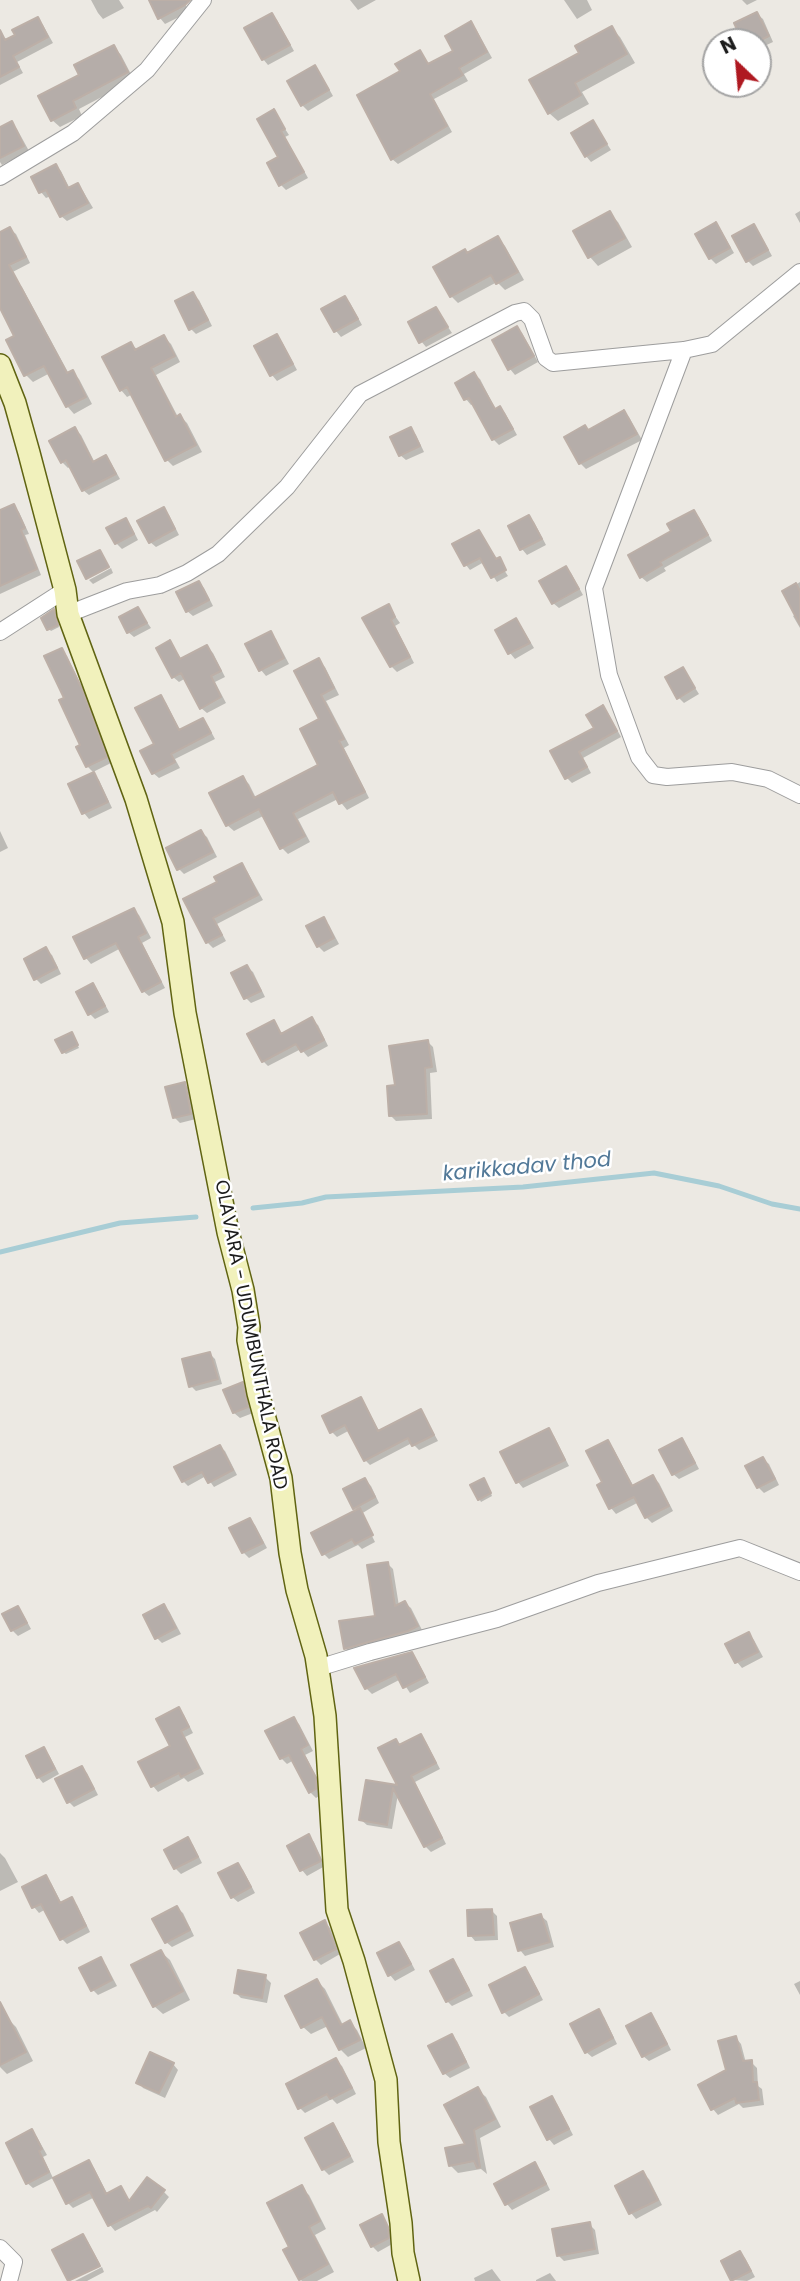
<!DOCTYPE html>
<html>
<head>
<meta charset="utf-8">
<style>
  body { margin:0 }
  #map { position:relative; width:800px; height:2281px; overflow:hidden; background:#ece9e3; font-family:Poppins,sans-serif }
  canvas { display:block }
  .north { position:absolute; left:702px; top:28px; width:70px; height:70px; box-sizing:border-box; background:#fff; border:2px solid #a4a4a4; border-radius:50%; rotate:334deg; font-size:19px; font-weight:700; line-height:28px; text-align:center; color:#1c1c1c }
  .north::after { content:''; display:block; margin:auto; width:24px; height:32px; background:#af1921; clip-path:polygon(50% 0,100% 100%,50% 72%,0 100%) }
</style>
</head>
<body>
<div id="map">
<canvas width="800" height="2281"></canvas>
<div class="north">N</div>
</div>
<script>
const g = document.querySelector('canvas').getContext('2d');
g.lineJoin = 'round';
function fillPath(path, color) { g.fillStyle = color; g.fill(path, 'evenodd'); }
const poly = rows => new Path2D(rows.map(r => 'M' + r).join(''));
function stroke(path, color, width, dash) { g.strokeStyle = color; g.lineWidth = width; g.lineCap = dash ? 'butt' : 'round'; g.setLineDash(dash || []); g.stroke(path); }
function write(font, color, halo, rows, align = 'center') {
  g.font = font + ' Poppins,sans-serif'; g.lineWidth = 5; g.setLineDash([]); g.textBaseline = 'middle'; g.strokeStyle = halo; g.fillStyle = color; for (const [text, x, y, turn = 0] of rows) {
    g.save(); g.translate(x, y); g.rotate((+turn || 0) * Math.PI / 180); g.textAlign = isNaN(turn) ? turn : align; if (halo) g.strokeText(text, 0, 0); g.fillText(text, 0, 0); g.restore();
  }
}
fillPath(poly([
  [91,0,119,0,124,8,103,19,98,13],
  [151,0,183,0,189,12,165,24,160,18],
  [350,0,376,0,358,10],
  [564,0,587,0,592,10,577,19],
  [742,0,757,0,747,5],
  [757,14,763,19,773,42,758,49,758,42,745,42],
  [272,15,277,20,294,51,268,65,263,59],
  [38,19,43,25,53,43,17,62,23,73,0,85,0,45,18,36],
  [470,24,476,29,492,58,464,74,468,81,434,99,452,132,398,164,392,159,402,72,420,52,432,71,455,51],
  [611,28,620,37,635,63,582,92,589,104,558,121,549,113,582,54],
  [114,47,121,55,134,80,79,109,82,116,60,127,52,120,81,76],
  [315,68,320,73,333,96,308,111,302,105],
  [274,112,289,135,285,137,308,178,286,190,281,185,281,157],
  [593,122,611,150,591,162,586,156],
  [12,124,17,129,29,151,2,165,0,162,0,129],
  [56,166,61,171,70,189,78,185,83,191,93,208,67,221,61,216,51,196,46,198,41,192,33,177],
  [800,211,800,223,795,214],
  [609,213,618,222,632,247,598,266,590,257,575,231],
  [715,224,721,230,734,253,716,264,710,258],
  [753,226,759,232,772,256,753,266,748,261],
  [10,229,16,234,30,263,5,276,0,270,0,234],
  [497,238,505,246,524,280,505,290,497,282,458,303,451,296,465,251,468,254],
  [15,280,22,287,69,374,72,372,79,379,92,404,74,414,67,406,50,373,33,382,26,375,8,341,16,337,0,304,0,288],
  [193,294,199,300,212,326,196,334,191,329],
  [344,298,350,303,362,325,341,337,336,331,324,309],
  [436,309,452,333,426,347,421,341],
  [517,328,522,333,538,362,515,375,510,369,494,340],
  [277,336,282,342,297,370,277,381,272,375],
  [164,337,171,344,180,362,156,375,178,417,180,416,187,423,202,452,173,466,167,460,133,394,127,397,121,390,131,344,138,350],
  [474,374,480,379,496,410,500,408,505,413,517,435,499,445,493,439,474,404,471,405,466,399,457,383],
  [624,412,629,417,642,440,586,469,580,463,589,431],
  [75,429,81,435,95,463,106,458,111,463,120,479,89,495,83,490,71,466,68,468,62,462],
  [411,429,416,435,424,452,406,460,400,455],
  [13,506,19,512,29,534,25,535,41,575,0,594,0,512],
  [163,510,169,515,179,535,156,547,150,542],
  [693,512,699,517,712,541,664,568,666,571,647,582,641,577,673,532],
  [529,517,534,522,546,545,527,555,522,549],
  [126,520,131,526,138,540,122,549,116,543],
  [479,532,508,576,497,582,484,562,470,570,466,565],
  [111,568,113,573,93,584,89,580],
  [566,568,571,573,583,595,559,608,553,603],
  [800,582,800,628,793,616,796,614,784,592],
  [199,583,204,588,213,606,193,616,187,611],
  [388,606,400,623,395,626,414,663,397,672,391,666],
  [138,609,151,628,134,637,128,632],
  [54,612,59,627,51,631,49,629],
  [516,620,521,626,534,648,515,659,510,653],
  [270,633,276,639,289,664,266,676,261,670,248,645],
  [170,642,182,660,207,647,213,653,225,677,215,682,226,703,207,713,201,708,186,678,179,682,173,677],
  [61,650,67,656,87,697,111,763,93,772,87,766,83,746,66,699],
  [318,661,325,667,339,695,326,701,349,745,344,748,369,798,347,810,338,799,298,819,310,842,288,854,282,848,265,815,234,831,227,825,243,778,249,784,256,798,321,766],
  [683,669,699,694,684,703,678,697],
  [161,697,166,703,181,732,203,720,208,726,215,739,175,759,180,768,159,778,153,773],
  [602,708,608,713,621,737,583,758,591,773,572,783,567,778,552,752,596,728],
  [94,774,99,780,112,808,89,819,84,813,70,785],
  [0,831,8,848,0,852],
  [201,832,207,837,217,857,184,874,179,869],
  [242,865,247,871,263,900,217,924,226,941,213,948,207,942,185,900,219,882],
  [133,910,139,915,151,938,142,943,165,988,149,996,143,991,121,948,91,964,86,958],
  [323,919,329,925,339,944,324,952,318,946],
  [46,950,52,955,61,974,41,984,36,979],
  [247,967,253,972,265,997,251,1003,246,998],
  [93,985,98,991,109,1012,95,1019,90,1014],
  [312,1020,318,1025,328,1046,308,1057,301,1049,268,1066,263,1061,273,1023,282,1035],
  [73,1036,79,1048,66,1054,63,1052],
  [427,1041,433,1047,437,1072,430,1073,432,1119,396,1121,391,1116,397,1087],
  [185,1084,190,1090,196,1119,180,1123,174,1117],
  [210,1354,215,1359,222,1384,196,1391,191,1386],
  [242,1385,248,1390,253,1413,240,1418,234,1413,226,1391],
  [360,1399,365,1404,380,1433,420,1412,425,1417,438,1441,419,1450,412,1443,370,1465,365,1460,350,1430,337,1437,332,1432],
  [548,1431,554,1436,569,1466,523,1488,518,1482,502,1453],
  [682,1441,687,1446,699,1469,679,1479,673,1474],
  [608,1442,613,1448,634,1487,653,1477,659,1483,673,1511,652,1523,646,1517,639,1502,616,1514,611,1508,599,1486,605,1483],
  [220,1447,225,1451,237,1475,214,1487,206,1476,188,1486,183,1481],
  [763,1459,769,1464,779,1485,764,1493,758,1487],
  [365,1480,371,1486,379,1503,361,1514,375,1542,362,1549,358,1545,329,1559,324,1554,358,1511,355,1507],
  [486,1482,492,1496,481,1502,472,1486],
  [250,1520,255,1525,267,1548,249,1558,243,1552,231,1529],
  [387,1563,393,1569,399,1606,405,1603,411,1608,423,1632,351,1654,345,1648,377,1618],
  [163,1606,169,1611,181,1634,162,1643,156,1637],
  [18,1608,23,1614,31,1629,18,1636,12,1630,5,1615],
  [748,1634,754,1640,763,1657,742,1668,737,1662,728,1645],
  [411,1654,417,1660,429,1683,410,1693,401,1679,372,1694,366,1688,356,1669],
  [179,1709,184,1715,193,1733,185,1737,204,1774,188,1782,184,1778,158,1792,153,1786,172,1746],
  [293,1719,299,1724,313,1751,305,1755,321,1785,321,1795,316,1798,310,1792,294,1760,287,1764,281,1758],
  [420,1736,426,1742,440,1769,415,1782,446,1844,431,1852,425,1846,398,1794,392,1829,367,1825,361,1820,367,1782,400,1787,400,1746],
  [44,1749,49,1755,59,1774,43,1783,38,1777],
  [81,1768,87,1773,98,1795,74,1807,69,1802],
  [309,1836,314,1842,325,1866,307,1876,302,1870,289,1846],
  [188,1839,193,1845,202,1863,181,1874,175,1868],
  [0,1853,5,1858,18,1882,0,1891],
  [238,1865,243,1870,255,1893,238,1902,232,1897],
  [45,1877,51,1883,62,1904,71,1899,77,1905,90,1932,67,1944,61,1938,46,1909,39,1913,34,1907],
  [177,1908,183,1913,194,1936,172,1947,166,1942],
  [491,1910,497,1916,498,1940,475,1941,470,1935],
  [541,1916,547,1921,554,1947,525,1956,520,1950],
  [325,1922,330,1928,340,1954,321,1965,315,1959],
  [399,1944,404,1949,415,1970,395,1981,390,1975],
  [161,1952,170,1960,190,2000,163,2014,154,2006],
  [100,1959,106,1965,117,1986,98,1995,93,1990],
  [453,1961,458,1967,473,1996,452,2006,447,2001],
  [524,1969,530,1975,543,2000,509,2017,504,2012],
  [265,1977,271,1983,267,2003,241,1998,235,1992],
  [317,1981,325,1989,343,2025,349,2022,357,2030,366,2048,348,2057,340,2049,328,2026,311,2034,303,2027],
  [800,1981,800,1995,794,1984],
  [598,2012,604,2017,617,2044,592,2057,586,2052],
  [651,2015,656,2021,671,2050,649,2061,643,2056],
  [7,2018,16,2027,33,2061,7,2074,0,2067,0,2022],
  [451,2036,457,2041,470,2068,450,2078,444,2073],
  [736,2038,741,2044,746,2063,751,2062,757,2068,758,2086,762,2089,764,2105,743,2108,739,2104,718,2115,713,2109,700,2086,728,2071],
  [336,2061,342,2066,356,2094,337,2104,332,2099,305,2113,300,2108],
  [173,2064,178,2070,165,2098,143,2088,138,2082],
  [478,2090,486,2097,501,2127,480,2138,487,2174,481,2169,458,2173,450,2165,467,2145],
  [551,2098,557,2104,573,2135,554,2145,549,2139],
  [332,2125,338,2131,354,2162,329,2175,323,2169],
  [32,2131,37,2137,47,2155,43,2157,53,2178,33,2188,27,2183],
  [88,2162,94,2168,108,2195,121,2189,131,2202,163,2191,169,2197,157,2212,155,2210,115,2231,110,2225,95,2197,73,2208,68,2203],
  [535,2164,540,2170,550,2190,512,2210,507,2204,496,2184],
  [643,2174,649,2179,662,2205,636,2219,631,2213,617,2187],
  [301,2188,309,2195,326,2229,315,2235,334,2272,317,2281,302,2281,300,2279,291,2248],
  [381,2216,393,2234,394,2243,378,2252,372,2246],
  [589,2224,595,2230,599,2254,564,2261,558,2255],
  [83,2236,88,2242,100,2264,70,2280],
  [740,2253,745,2258,755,2277,747,2281,733,2280],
  [102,2267,104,2272,87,2281,75,2281],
  [492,2269,501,2281,475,2281,474,2278],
  [550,2273,556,2281,536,2281,536,2280]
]), '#0003');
stroke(poly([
  [253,1208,302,1203,326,1197,523,1187,654,1173,719,1186,772,1204,800,1209],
  [0,1252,120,1223,196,1217]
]), '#a8cdd5', 5);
const building = poly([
  [149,0,190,0,185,5,158,19,149,0],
  [757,12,769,36,757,42,743,42,734,23,757,12],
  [272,13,290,45,262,60,244,28,272,13],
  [38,17,48,37,13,56,19,67,0,77,0,30,5,40,15,35,12,30,38,17],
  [471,21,487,52,459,68,463,75,430,94,447,126,391,160,357,95,400,71,395,64,420,50,428,64,453,51,445,36,471,21],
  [612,26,627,54,575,83,581,95,548,114,529,80,579,53,575,46,612,26],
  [114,45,128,72,73,101,76,108,51,121,38,96,79,75,74,65,114,45],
  [315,65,329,90,301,106,287,81,315,65],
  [274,109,285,129,281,131,304,172,279,186,267,163,278,157,257,119,274,109],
  [593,120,607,144,585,157,571,133,593,120],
  [12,121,24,146,0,158,0,127,12,121],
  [56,164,68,188,78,183,88,203,60,217,46,190,39,193,31,177,56,164],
  [610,211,625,238,588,258,573,231,610,211],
  [716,222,730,248,709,259,695,234,716,222],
  [754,224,768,250,746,262,732,236,754,224],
  [10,227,26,257,9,265,67,373,73,370,86,397,66,407,44,366,24,376,6,340,14,336,0,308,0,232,10,227],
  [498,236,518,272,496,284,491,275,450,297,433,267,465,249,467,253,498,236],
  [193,292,208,320,189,330,175,301,193,292],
  [345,296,358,319,334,332,321,309,345,296],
  [436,307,448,327,419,343,408,322,436,307],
  [517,326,534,356,508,370,492,340,517,326],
  [277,334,293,364,270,376,254,346,277,334],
  [164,335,175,356,151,368,176,417,180,414,196,445,165,461,127,387,120,391,102,357,131,342,135,350,164,335],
  [474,372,495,409,500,406,513,429,492,440,469,398,464,400,455,383,474,372],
  [624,410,637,434,579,464,564,437,585,425,588,430,624,410],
  [75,427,93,462,106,455,116,474,82,491,66,460,61,463,49,441,75,427],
  [411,427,420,446,399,456,390,437,411,427],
  [14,504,25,528,21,530,37,569,0,586,0,510,14,504],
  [164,507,175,529,149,543,137,521,164,507],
  [694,510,708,535,660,562,662,565,640,578,628,555,671,531,667,524,694,510],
  [529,515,542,539,520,550,508,526,529,515],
  [126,518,134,534,115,544,106,528,126,518],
  [479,530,496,559,500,557,506,570,491,578,480,558,464,566,452,544,479,530],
  [100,550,109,567,86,579,77,561,100,550],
  [566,566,579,589,552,604,539,581,566,566],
  [199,581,209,600,186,612,176,592,199,581],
  [796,583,800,591,800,625,782,591,796,583],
  [389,604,395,617,391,620,410,657,390,667,362,618,389,604],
  [138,607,147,623,127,633,119,617,138,607],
  [54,609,58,625,47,630,41,618,54,609],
  [516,618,530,643,508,654,495,630,516,618],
  [271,631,284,658,259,671,245,644,271,631],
  [170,640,180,659,207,645,221,671,211,676,221,697,200,709,181,673,172,678,156,648,170,640],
  [62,648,82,689,107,757,86,767,76,747,80,745,59,700,64,698,44,656,62,648],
  [319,658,334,688,321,695,344,739,339,741,365,792,339,804,333,792,293,813,305,836,280,849,259,809,226,826,209,793,243,776,254,798,318,765,300,729,319,719,294,671,319,658],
  [683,667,695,688,677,699,665,677,683,667],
  [161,695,179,730,203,718,211,733,171,754,175,762,152,774,140,751,154,744,135,708,161,695],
  [603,705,617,731,579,752,587,767,565,779,550,751,594,728,586,715,603,705],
  [94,772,108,802,82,814,68,784,94,772],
  [201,830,213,852,177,870,166,848,201,830],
  [242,863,258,895,213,918,222,935,206,943,183,899,217,882,214,877,242,863],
  [134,908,146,933,138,937,161,982,142,992,116,943,84,959,73,937,134,908],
  [324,917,334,938,317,947,306,926,324,917],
  [46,947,57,968,34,980,24,959,46,947],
  [247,965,261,991,244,999,231,973,247,965],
  [93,983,105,1006,88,1015,76,992,93,983],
  [312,1017,324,1040,301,1052,296,1044,262,1062,247,1034,274,1020,281,1034,312,1017],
  [72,1032,78,1045,62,1053,55,1040,72,1032],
  [428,1040,432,1067,425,1068,427,1114,389,1116,387,1086,395,1085,389,1046,428,1040],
  [185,1082,191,1114,173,1118,165,1087,185,1082],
  [210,1352,218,1379,189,1387,182,1359,210,1352],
  [243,1382,248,1407,233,1413,223,1390,243,1382],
  [361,1397,378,1431,421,1409,434,1435,412,1446,408,1438,364,1461,345,1425,330,1433,322,1416,361,1397],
  [549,1428,565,1460,516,1483,500,1452,549,1428],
  [682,1438,695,1463,672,1475,659,1450,682,1438],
  [608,1440,632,1486,653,1475,669,1506,645,1518,634,1497,609,1509,597,1485,602,1482,586,1451,608,1440],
  [220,1445,233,1470,208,1483,202,1472,182,1482,174,1467,220,1445],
  [763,1457,775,1479,757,1488,745,1466,763,1457],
  [365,1478,375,1497,353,1509,343,1489,365,1478],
  [484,1478,491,1493,478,1500,470,1485,484,1478],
  [360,1508,373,1535,355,1544,352,1539,322,1555,311,1533,360,1508],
  [250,1518,263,1543,242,1553,229,1528,250,1518],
  [388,1562,395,1606,405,1601,418,1626,408,1631,344,1649,339,1621,375,1616,367,1565,388,1562],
  [164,1604,176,1628,155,1639,143,1615,164,1604],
  [18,1606,27,1623,11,1631,2,1614,18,1606],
  [749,1632,758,1652,735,1663,725,1644,749,1632],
  [412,1652,425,1677,403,1688,396,1674,365,1689,354,1668,412,1652],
  [179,1707,189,1727,181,1731,199,1768,181,1777,179,1773,151,1787,138,1762,170,1746,156,1719,179,1707],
  [294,1717,308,1745,301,1749,316,1778,316,1789,309,1793,289,1755,280,1759,265,1731,294,1717],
  [421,1734,436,1763,411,1776,442,1838,424,1847,393,1788,387,1825,359,1820,366,1780,397,1785,378,1748,396,1739,399,1745,421,1734],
  [44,1747,55,1769,37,1778,26,1756,44,1747],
  [82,1766,94,1789,67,1803,55,1779,82,1766],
  [309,1834,321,1861,300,1871,287,1846,309,1834],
  [188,1837,198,1857,174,1869,164,1850,188,1837],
  [238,1863,251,1887,231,1898,218,1873,238,1863],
  [46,1875,60,1903,72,1897,86,1926,60,1940,41,1904,32,1908,22,1887,46,1875],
  [177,1906,190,1930,165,1943,152,1919,177,1906],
  [492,1909,494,1935,468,1936,467,1910,492,1909],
  [541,1914,550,1942,518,1951,510,1923,541,1914],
  [325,1920,336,1949,314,1960,300,1933,325,1920],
  [399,1942,411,1964,388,1976,377,1953,399,1942],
  [161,1950,183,1991,153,2007,131,1965,161,1950],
  [101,1957,112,1980,91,1991,79,1968,101,1957],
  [453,1959,469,1990,446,2002,430,1971,453,1959],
  [525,1967,539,1994,502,2013,489,1985,525,1967],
  [238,1970,266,1975,262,1998,234,1993,238,1970],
  [317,1979,341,2025,350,2020,360,2040,339,2050,322,2017,301,2028,285,1996,317,1979],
  [0,2002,26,2052,0,2065,0,2002],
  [599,2009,613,2038,585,2053,570,2024,599,2009],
  [651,2013,667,2044,642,2057,626,2026,651,2013],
  [452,2034,466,2062,443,2074,428,2046,452,2034],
  [736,2036,743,2061,752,2060,753,2082,757,2082,759,2100,736,2103,735,2098,711,2110,698,2085,726,2070,718,2041,736,2036],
  [150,2052,174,2063,159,2093,136,2083,150,2052],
  [336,2058,352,2088,330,2099,327,2094,298,2109,286,2084,336,2058],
  [478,2087,495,2119,474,2130,480,2167,477,2168,474,2161,449,2166,445,2148,465,2144,444,2105,478,2087],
  [552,2096,569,2129,547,2140,530,2107,552,2096],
  [333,2123,350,2156,322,2170,305,2138,333,2123],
  [32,2129,42,2149,39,2151,49,2172,26,2184,6,2143,32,2129],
  [89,2160,106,2194,121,2186,129,2201,147,2177,165,2190,151,2208,148,2206,108,2226,90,2192,66,2204,53,2178,89,2160],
  [535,2162,546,2184,505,2205,494,2184,535,2162],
  [643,2171,658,2200,629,2214,615,2186,643,2171],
  [302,2185,320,2221,309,2227,328,2264,299,2280,283,2250,289,2247,267,2203,302,2185],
  [382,2214,388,2227,389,2238,371,2247,360,2225,382,2214],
  [590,2222,595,2249,557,2256,552,2229,590,2222],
  [83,2234,100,2266,68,2281,52,2250,83,2234],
  [740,2251,751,2271,731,2281,721,2261,740,2251]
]);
fillPath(building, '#b5ada9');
stroke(building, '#bcafa7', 2);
const street = poly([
  [0,177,73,133,147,70,203,0],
  [684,350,594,588,609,675,639,757,653,775,667,777,732,772,768,779,800,795],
  [68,614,127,591,160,585,187,573,218,554,287,487,360,394,515,313,524,311,532,319,546,358,553,363,684,350,712,344,800,272],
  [0,632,65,590],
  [318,1668,370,1652,497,1619,598,1583,740,1548,800,1572],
  [0,2248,14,2262,9,2281]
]);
const secondary = poly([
  [0,365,15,403,29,453,65,590,68,614,136,799,173,922,185,1013,228,1232,243,1290,249,1327,248,1340,258,1393,281,1478,290,1553,297,1590,316,1656,325,1716,337,1910,354,1961,386,2080,389,2142,401,2223,403,2253,409,2281]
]);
stroke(street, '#9d9d9d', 18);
stroke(secondary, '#606412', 24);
stroke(street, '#fff', 16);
stroke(secondary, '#f1f1bc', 21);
write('19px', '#1c1c1c', '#fff', [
  ["OLAVARA - UDUMBUNTHALA ROAD",250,1335,79]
]);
write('italic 21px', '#527998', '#fff', [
  ["karikkadav thod",527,1168,-5]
]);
</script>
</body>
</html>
